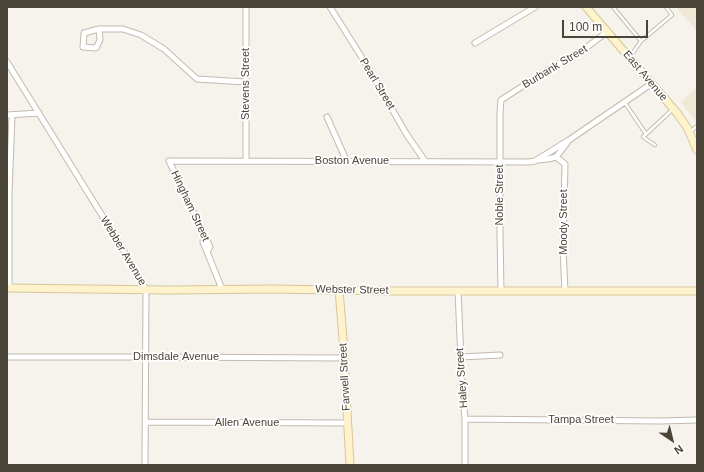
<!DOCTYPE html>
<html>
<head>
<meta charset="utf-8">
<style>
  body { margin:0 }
  #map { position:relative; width:704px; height:472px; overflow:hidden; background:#f6f3ec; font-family:Helvetica,sans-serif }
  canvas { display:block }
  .frame { position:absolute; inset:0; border:8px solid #4b4439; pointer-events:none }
  .north { position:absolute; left:652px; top:420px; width:40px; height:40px; -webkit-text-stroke:3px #fff; paint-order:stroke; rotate:145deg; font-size:11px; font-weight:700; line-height:16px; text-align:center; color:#4b4439 }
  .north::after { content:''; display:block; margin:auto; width:14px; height:18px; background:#4b4439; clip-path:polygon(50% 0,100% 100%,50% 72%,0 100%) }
  .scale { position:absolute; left:562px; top:20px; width:86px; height:18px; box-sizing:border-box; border:2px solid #4b4439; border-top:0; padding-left:5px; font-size:12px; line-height:14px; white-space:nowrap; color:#4b4439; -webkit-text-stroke:3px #fff; paint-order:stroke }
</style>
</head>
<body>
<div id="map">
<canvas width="704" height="472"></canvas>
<div class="frame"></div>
<div class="north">N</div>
<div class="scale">100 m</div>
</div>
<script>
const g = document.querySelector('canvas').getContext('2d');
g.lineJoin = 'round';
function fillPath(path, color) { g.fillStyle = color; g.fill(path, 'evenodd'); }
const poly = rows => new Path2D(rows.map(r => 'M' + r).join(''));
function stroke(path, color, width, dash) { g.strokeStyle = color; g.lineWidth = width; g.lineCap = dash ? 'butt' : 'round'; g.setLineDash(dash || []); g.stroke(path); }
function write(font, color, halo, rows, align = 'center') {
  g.font = font + ' Helvetica,sans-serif'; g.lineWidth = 3.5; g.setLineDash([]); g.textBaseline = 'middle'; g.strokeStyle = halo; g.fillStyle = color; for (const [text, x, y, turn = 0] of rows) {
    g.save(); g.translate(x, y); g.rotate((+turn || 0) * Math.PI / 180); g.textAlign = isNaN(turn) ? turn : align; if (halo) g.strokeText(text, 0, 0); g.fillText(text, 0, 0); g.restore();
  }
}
fillPath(poly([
  [676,7,697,7,697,31],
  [697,87,697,123,681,102]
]), '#efe8d6');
const lane = poly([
  [613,7,641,41],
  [630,57,641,41,672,15,666,7],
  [625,103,646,134],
  [690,132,697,126],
  [655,145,643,137,673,109]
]);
const street = poly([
  [246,7,246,161],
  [330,7,366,64,407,135,425,161],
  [99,29,100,40,96,48,83,47,84,33,99,29,123,29,141,35,164,49,197,79,246,82],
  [475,43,535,7],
  [7,62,121,246,146,290,145,465],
  [7,115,39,113],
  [327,117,347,162],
  [556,157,565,164,563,250,565,291],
  [538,160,548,159,556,157,567,143],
  [203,242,222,289],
  [207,252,210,247,169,161,529,162,535,161,569,140,651,84],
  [9,288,9,193,12,115],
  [458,291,462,383,465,419,465,465],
  [501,291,500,233,500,113,501,100,551,68,587,47,607,32],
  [7,357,146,357,344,358],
  [461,357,500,355],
  [465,419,660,421,697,420],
  [146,422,348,423]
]);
const secondary = poly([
  [586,7,677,113,688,129,697,150],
  [7,288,169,290,273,289,392,291,697,291],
  [339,290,343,339,350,465]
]);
stroke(lane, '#c2bbae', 4.5);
stroke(street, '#c2bbae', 7);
stroke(secondary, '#d6c79b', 9);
stroke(lane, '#fff', 2.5);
stroke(street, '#fff', 5);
stroke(secondary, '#fff3cd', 7);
write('11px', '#4b4439', '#fff', [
  ["Burbank Street",555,67,-31],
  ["East Avenue",645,76,50],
  ["Stevens Street",246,84,-90],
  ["Pearl Street",377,84,59],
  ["Boston Avenue",352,161],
  ["Noble Street",500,195,-90],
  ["Hingham Street",190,206,65],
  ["Moody Street",564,222,-90],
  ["Webber Avenue",123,251,59],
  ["Webster Street",352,290,1],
  ["Dimsdale Avenue",176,357],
  ["Farwell Street",345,377,-93],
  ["Haley Street",462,378,-94],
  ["Tampa Street",581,420],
  ["Allen Avenue",247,423]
]);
</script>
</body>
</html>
